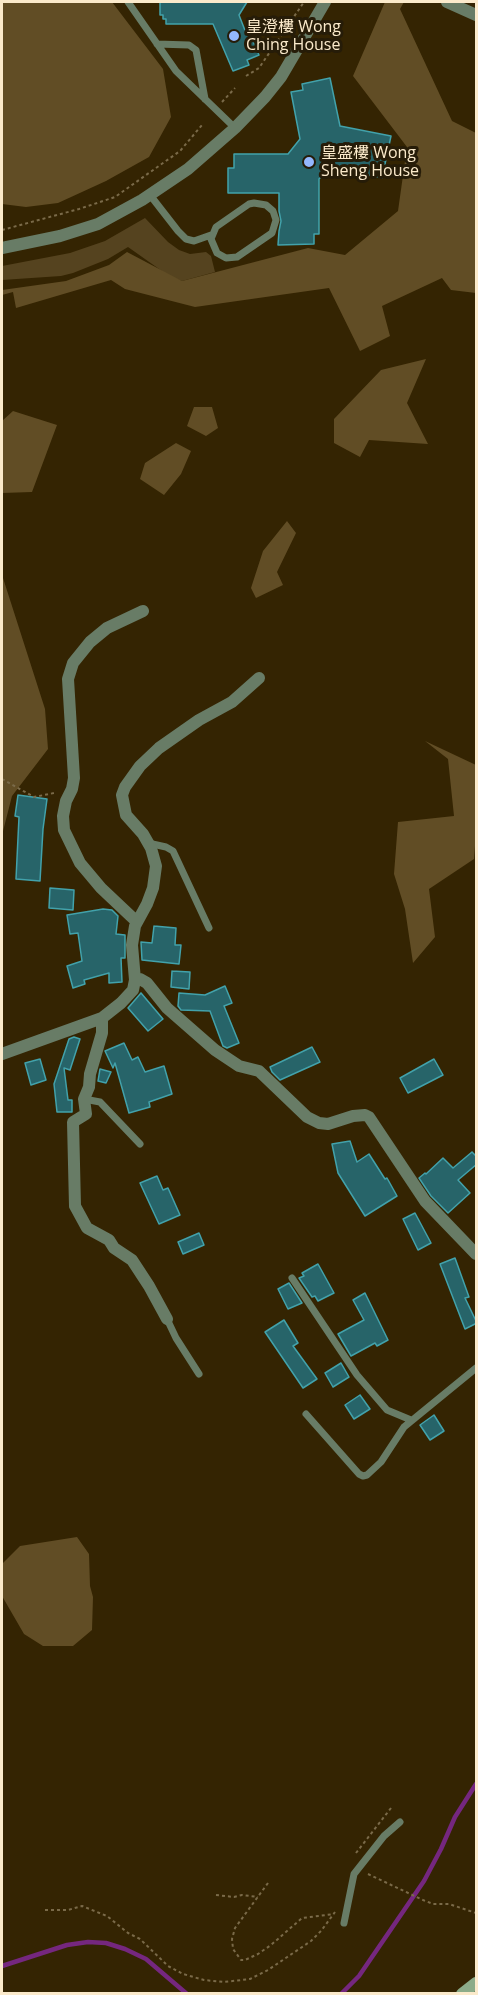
<!DOCTYPE html>
<html>
<head>
<meta charset="utf-8">
<style>
  body { margin:0 }
  #map { position:relative; width:478px; height:1995px; overflow:hidden; background:#342402; font-family:"Open Sans",sans-serif }
  canvas { display:block }
  .frame { position:absolute; inset:0; border:3px solid #fbeacb; pointer-events:none }
</style>
</head>
<body>
<div id="map">
<canvas width="478" height="1995"></canvas>
<div class="frame"></div>
</div>
<script>
const g = document.querySelector('canvas').getContext('2d');
g.lineJoin = 'round';
function fillPath(path, color) { g.fillStyle = color; g.fill(path, 'evenodd'); }
const poly = rows => new Path2D(rows.map(r => 'M' + r).join(''));
function stroke(path, color, width, dash) { g.strokeStyle = color; g.lineWidth = width; g.lineCap = dash ? 'butt' : 'round'; g.setLineDash(dash || []); g.stroke(path); }
function write(font, color, halo, rows, align = 'center') {
  g.font = font + ' "Open Sans","Noto Sans SC",sans-serif'; g.lineWidth = 6; g.setLineDash([]); g.textBaseline = 'middle'; g.strokeStyle = halo; g.fillStyle = color; for (const [text, x, y, turn = 0] of rows) {
    g.save(); g.translate(x, y); g.rotate((+turn || 0) * Math.PI / 180); g.textAlign = isNaN(turn) ? turn : align; if (halo) g.strokeText(text, 0, 0); g.fillText(text, 0, 0); g.restore();
  }
}
fillPath(poly([
  [145,218,168,242,179,250,190,254,206,252,211,256,215,272,182,281,169,276,128,247,108,259,73,273,61,276,2,280,2,266,70,253,105,241]
]), '#55431f');
fillPath(poly([
  [2,2,112,2,163,69,171,117,149,157,106,181,58,203,26,207,2,204],
  [385,2,404,2,400,9,452,121,476,133,476,293,451,290,442,278,382,306,390,336,360,351,329,288,195,307,125,289,111,280,16,308,13,292,2,295,2,290,66,281,109,265,127,252,182,281,308,248,345,255,398,211,407,147,353,76],
  [426,359,407,403,428,444,369,440,360,457,334,443,334,419,381,370],
  [194,407,212,407,218,428,206,436,187,426],
  [13,411,57,425,32,492,2,493,2,421],
  [176,443,191,451,181,474,164,495,140,479,145,463],
  [287,521,296,533,277,572,283,585,256,598,251,588,263,551],
  [3,578,45,709,48,749,12,796,2,835],
  [425,741,476,765,476,833,474,859,429,889,435,937,413,963,405,909,394,874,398,822,454,816,448,759],
  [77,1537,89,1554,90,1586,93,1597,92,1630,73,1646,43,1646,24,1634,2,1596,2,1564,20,1546]
]), '#614d25');
stroke(poly([
  [2,1966,67,1945,88,1942,106,1943,125,1949,146,1959,187,1994],
  [341,1994,359,1976,424,1881,441,1849,455,1817,476,1784]
]), '#75277f', 4.5);
const building = poly([
  [160,2,247,2,239,15,246,33,249,32,259,55,247,60,249,65,233,71,213,24,166,24,166,19,163,19,163,15,160,15,160,2],
  [330,78,340,126,391,136,382,178,329,167,319,179,319,234,314,234,314,244,278,245,279,231,281,221,279,211,279,193,228,193,228,168,234,168,234,154,288,154,300,139,291,92,303,90,302,84,330,78],
  [18,795,47,799,43,829,40,881,16,879,19,817,15,816,18,795],
  [50,888,74,890,73,910,49,908,50,888],
  [103,909,112,910,118,916,116,934,125,935,125,958,121,958,122,982,109,983,109,973,84,980,85,984,73,988,67,966,82,961,78,933,70,934,67,915,103,909],
  [154,926,176,928,175,945,181,945,179,964,142,960,141,942,152,943,154,926],
  [172,971,190,972,189,989,171,987,172,971],
  [225,986,232,1003,224,1006,239,1043,227,1048,223,1046,210,1011,181,1010,178,1006,179,993,205,995,225,986],
  [141,993,163,1019,148,1031,128,1008,141,993],
  [74,1037,80,1039,70,1070,64,1068,68,1100,72,1100,72,1112,57,1112,54,1084,69,1039,74,1037],
  [124,1043,132,1060,138,1057,145,1072,164,1066,172,1094,149,1102,150,1107,129,1113,115,1063,113,1068,105,1051,124,1043],
  [312,1047,320,1062,280,1080,272,1072,270,1067,312,1047],
  [40,1059,46,1080,31,1085,25,1063,40,1059],
  [434,1059,443,1075,408,1093,400,1078,434,1059],
  [100,1069,111,1072,106,1083,98,1081,100,1069],
  [350,1141,357,1162,369,1154,385,1179,387,1178,397,1196,365,1216,338,1173,332,1144,350,1141],
  [472,1152,477,1157,477,1164,458,1180,470,1193,448,1213,431,1196,419,1178,425,1173,426,1174,443,1158,453,1168,472,1152],
  [157,1176,163,1190,168,1188,180,1215,159,1224,140,1183,157,1176],
  [415,1213,431,1243,418,1250,403,1219,415,1213],
  [199,1233,204,1245,183,1254,178,1242,199,1233],
  [455,1258,469,1297,465,1298,477,1323,465,1329,440,1264,455,1258],
  [318,1264,334,1293,318,1301,315,1296,312,1297,299,1278,304,1276,302,1273,318,1264],
  [289,1283,302,1303,288,1309,278,1289,289,1283],
  [365,1293,388,1340,377,1346,375,1343,351,1356,338,1334,364,1320,353,1300,365,1293],
  [284,1320,298,1343,293,1346,317,1379,303,1388,265,1332,284,1320],
  [341,1363,349,1377,333,1387,325,1373,341,1363],
  [360,1395,370,1409,354,1419,345,1405,360,1395],
  [434,1415,444,1431,430,1440,420,1425,434,1415]
]);
fillPath(building, '#276469');
stroke(building, '#42a2ab', 1.5);
stroke(poly([
  [246,76,259,68,304,2],
  [222,102,235,88],
  [2,230,79,209,115,197,180,151,202,125],
  [2,779,34,797,54,793],
  [356,1853,391,1808],
  [368,1874,423,1900,433,1904,449,1904,476,1913],
  [268,1883,235,1928,232,1939,233,1949,241,1960,245,1960,258,1954,271,1945,302,1918,334,1914],
  [216,1895,234,1897,242,1895,258,1897],
  [45,1910,68,1910,82,1906,107,1916,128,1933,140,1939,168,1966,183,1974,204,1980,224,1982,250,1979,268,1970,311,1941,321,1931,335,1912]
]), '#7a6a49', 2, [3, 3]);
stroke(poly([
  [128,2,176,71,235,128],
  [157,44,189,45,196,50,205,99],
  [150,195,178,231,186,239,194,241,211,235],
  [254,203,266,205,273,211,276,220,272,233,237,257,226,258,217,253,211,239,216,227,249,204,254,203],
  [148,843,166,847,173,851,209,928],
  [84,1099,100,1102,140,1144],
  [292,1278,357,1375,387,1410,411,1420],
  [167,1319,176,1338,199,1374],
  [306,1414,359,1474,363,1476,367,1475,381,1462,404,1427,476,1368],
  [344,1923,354,1874,384,1836,400,1822]
]), '#687c66', 7);
stroke(poly([
  [447,2,476,15],
  [137,922,101,888,80,863,64,830,63,816,66,801,72,789,74,778,68,679,73,663,90,642,107,628,143,611],
  [135,980,140,979,147,983,167,1008,215,1050,239,1066,259,1071,307,1117,319,1123,328,1124,353,1116,365,1115,369,1117,425,1201,476,1254],
  [102,1018,102,1033,90,1074,89,1087,84,1099,86,1114,73,1122,75,1206,87,1228,109,1240,114,1248,132,1260,149,1286,167,1319],
  [2,1054,102,1018,121,1003,133,990,135,980,132,945,135,926,147,904,153,888,156,866,151,848,143,834,126,815,122,795,125,787,140,766,159,748,199,720,232,702,259,678]
]), '#687c66', 12);
stroke(poly([
  [2,248,60,236,98,224,142,200,188,169,235,128,265,97,281,77,325,2]
]), '#687c66', 12);
stroke(poly([
  [462,1994,476,1983]
]), '#8cac89', 12);
for (const [x, y, r, color] of [
  [234,36,6,"#93b7fd"],
  [309,162,6,"#93b7fd"]
]) { const dot = new Path2D(); dot.arc(x, y, r, 0, 2 * Math.PI); g.fillStyle = color; g.fill(dot); stroke(dot, '#261c08', 2); }
write('16px', '#fbeacb', '#261c08', [
  ["皇澄樓 Wong",246,27],
  ["Ching House",246,45],
  ["皇盛樓 Wong",321,153],
  ["Sheng House",321,171]
], 'left');
</script>
</body>
</html>
